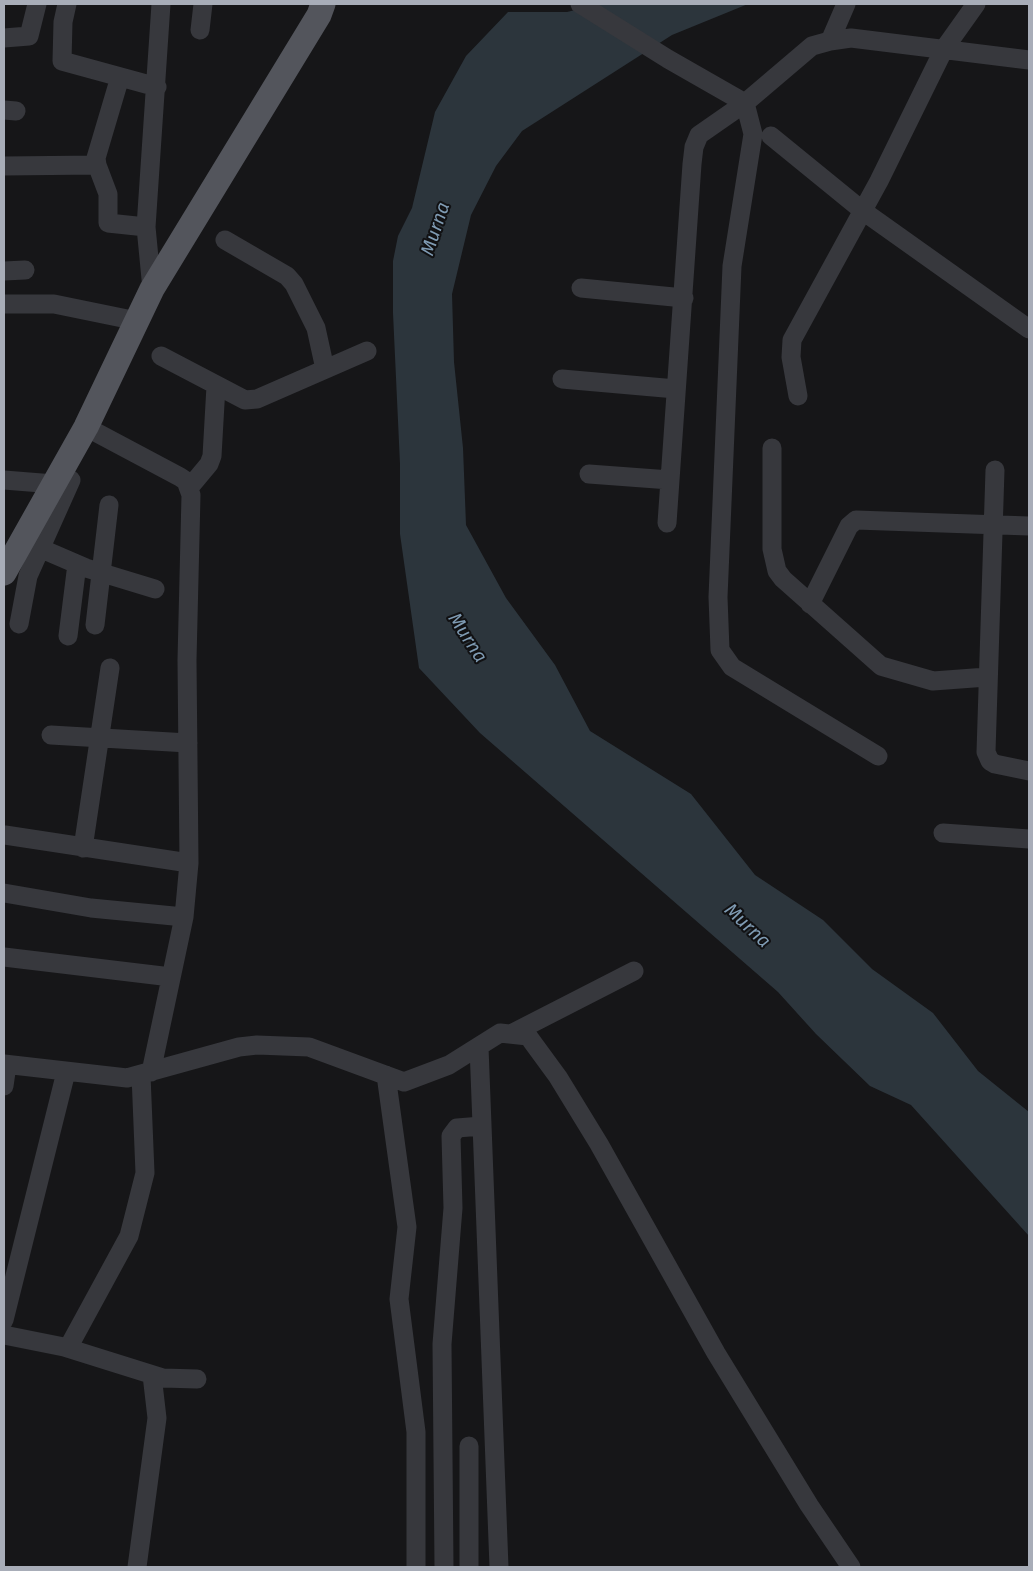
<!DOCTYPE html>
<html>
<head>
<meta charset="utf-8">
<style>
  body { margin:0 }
  #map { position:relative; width:1033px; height:1571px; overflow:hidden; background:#161618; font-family:"Fira Sans",sans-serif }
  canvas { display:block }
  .frame { position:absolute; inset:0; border:5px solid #a8adb8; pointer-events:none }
</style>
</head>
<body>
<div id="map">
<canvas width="1033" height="1571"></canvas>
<div class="frame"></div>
</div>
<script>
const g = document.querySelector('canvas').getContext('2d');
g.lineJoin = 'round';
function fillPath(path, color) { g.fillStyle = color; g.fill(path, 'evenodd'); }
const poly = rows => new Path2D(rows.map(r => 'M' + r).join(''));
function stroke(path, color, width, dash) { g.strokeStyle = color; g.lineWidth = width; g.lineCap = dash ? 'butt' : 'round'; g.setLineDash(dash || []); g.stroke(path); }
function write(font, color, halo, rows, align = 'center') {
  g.font = font + ' "Fira Sans",sans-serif'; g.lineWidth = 4; g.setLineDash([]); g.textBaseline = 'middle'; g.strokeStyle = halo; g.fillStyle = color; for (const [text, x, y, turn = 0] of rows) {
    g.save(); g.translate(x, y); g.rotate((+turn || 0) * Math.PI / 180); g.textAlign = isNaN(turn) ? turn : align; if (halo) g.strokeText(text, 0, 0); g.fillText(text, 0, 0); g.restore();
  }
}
fillPath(poly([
  [600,4,748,4,672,35,522,131,496,166,471,215,452,294,454,362,463,448,466,525,506,598,555,665,590,731,691,794,755,875,823,920,872,969,933,1013,978,1071,1029,1112,1029,1236,911,1105,870,1086,816,1034,778,992,480,733,419,668,400,534,400,464,393,313,393,261,398,236,412,208,435,112,466,56,508,12,567,12]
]), '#2c353c');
stroke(poly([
  [67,4,63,22,62,61,157,87],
  [580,4,668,59,745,103,753,134,732,266,718,597,720,650,732,667,878,756],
  [200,30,203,4],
  [4,38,29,36,37,4],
  [830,41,846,4],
  [120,77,96,158,97,165,108,194,108,223,146,227],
  [4,110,16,111],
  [771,136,863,211,1029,329],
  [4,166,97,165],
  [225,240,287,276,294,284,316,328,325,369],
  [4,271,25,270],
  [581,288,684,298],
  [152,289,146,227,161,4],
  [4,304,54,304,137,321],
  [161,356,245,400,257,399,367,351],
  [562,379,676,389],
  [798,396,791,357,792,340,879,181,944,49,976,4],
  [86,427,180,477,186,481,191,495,187,660,189,863,184,917,151,1072],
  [772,448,772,549,777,571,783,579,881,666,933,681,987,677],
  [995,470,986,752,990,761,995,764,1029,771],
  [589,474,670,480],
  [4,480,54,484],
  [189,488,209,464,212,456,216,386],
  [667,523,692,164,694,147,699,135,745,103,812,46,830,41,851,38,1029,60],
  [28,543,86,568,155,589],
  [810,604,849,526,856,520,1029,526],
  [19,624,28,576,71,480],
  [95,625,109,505],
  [68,636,77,564],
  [51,735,188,743],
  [943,833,1029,839],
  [5,835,189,863],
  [83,848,110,668],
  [4,893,91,908,184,917],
  [4,957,171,977],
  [511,1034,634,971],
  [479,1047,499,1567],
  [4,1064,127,1078,239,1047,257,1045,309,1047,404,1082,449,1065,500,1033,528,1036,558,1077,599,1144,716,1353,809,1505,851,1567],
  [386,1075,407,1227,399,1299,416,1432,416,1567],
  [4,1086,7,1065],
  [4,1320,66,1072],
  [4,1335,64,1347,163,1378,197,1379],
  [68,1348,129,1236,145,1173,141,1075],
  [469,1446,469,1567],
  [137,1567,157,1418,152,1375],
  [444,1567,442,1344,453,1208,451,1136,457,1128,482,1126]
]), '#37383d', 19);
stroke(poly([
  [4,573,86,427,152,289,319,15,323,4]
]), '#53555c', 25);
write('italic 19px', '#7f9bb3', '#111113', [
  ["Murna",436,229,-72],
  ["Murna",467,638,57],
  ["Murna",747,926,43]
]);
</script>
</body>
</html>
